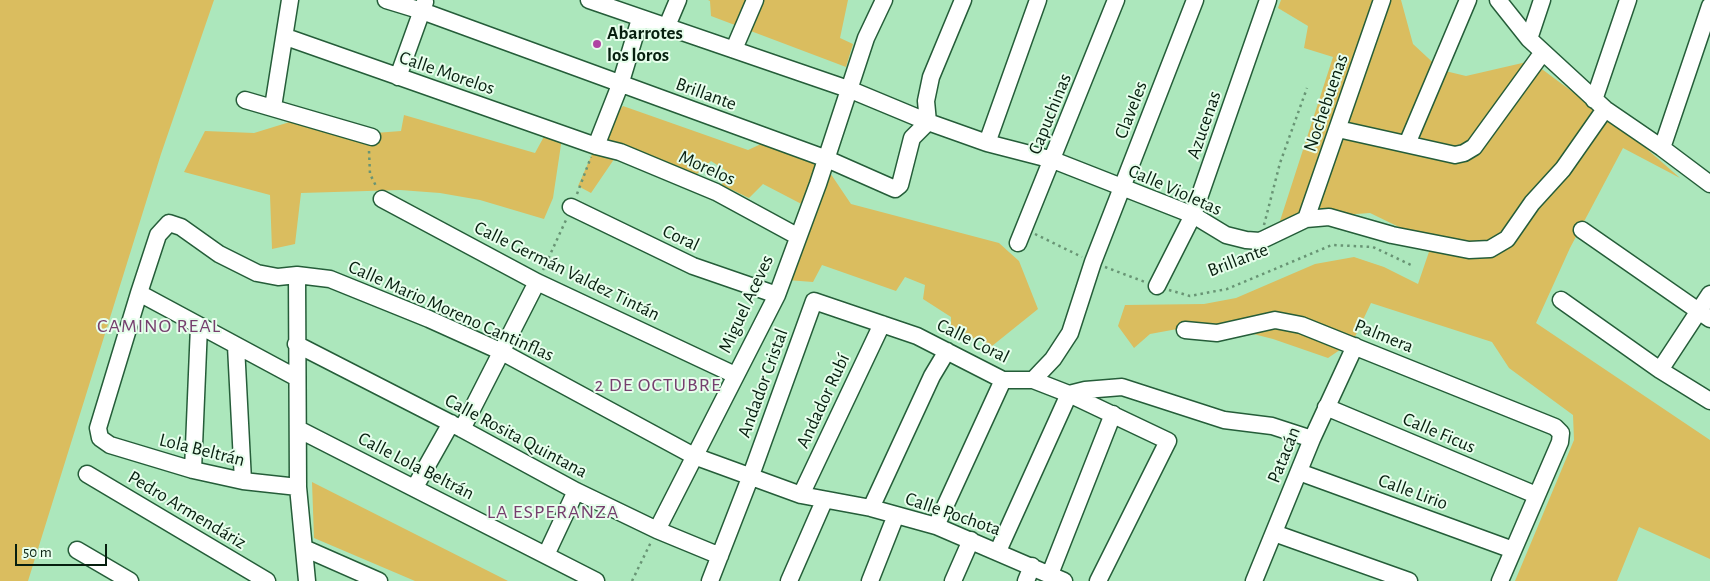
<!DOCTYPE html>
<html>
<head>
<meta charset="utf-8">
<style>
  body { margin:0 }
  #map { position:relative; width:1710px; height:581px; overflow:hidden; background:#ace7bc; font-family:"Alegreya Sans",sans-serif }
  canvas { display:block }
  .scale { position:absolute; left:15px; top:544px; width:92px; height:22px; box-sizing:border-box; border:2px solid #071f0f; border-top:0; padding-left:6px; font-size:15px; line-height:18px; white-space:nowrap; color:#071f0f; -webkit-text-stroke:4px #e7feec; paint-order:stroke }
</style>
</head>
<body>
<div id="map">
<canvas width="1710" height="581"></canvas>
<div class="scale">50 m</div>
</div>
<script>
const g = document.querySelector('canvas').getContext('2d');
g.lineJoin = 'round';
function fillPath(path, color) { g.fillStyle = color; g.fill(path, 'evenodd'); }
const poly = rows => new Path2D(rows.map(r => 'M' + r).join(''));
function stroke(path, color, width, dash) { g.strokeStyle = color; g.lineWidth = width; g.lineCap = dash ? 'butt' : 'round'; g.setLineDash(dash || []); g.stroke(path); }
function write(font, color, halo, rows, align = 'center') {
  g.font = font + ' "Alegreya Sans",sans-serif'; g.lineWidth = 4; g.setLineDash([]); g.textBaseline = 'middle'; g.strokeStyle = halo; g.fillStyle = color; for (const [text, x, y, turn = 0] of rows) {
    g.save(); g.translate(x, y); g.rotate((+turn || 0) * Math.PI / 180); g.textAlign = isNaN(turn) ? turn : align; if (halo) g.strokeText(text, 0, 0); g.fillText(text, 0, 0); g.restore();
  }
}
fillPath(poly([
  [0,0,214,0,161,154,28,581,0,581],
  [708,0,848,0,840,38,853,44,846,67,711,16,710,1],
  [1281,0,1401,0,1413,44,1441,70,1466,76,1531,61,1632,136,1680,178,1623,148,1570,248,1536,323,1710,440,1710,559,1639,527,1617,581,1515,581,1574,440,1573,415,1509,368,1492,342,1371,303,1353,341,1328,358,1273,339,1210,323,1150,334,1134,348,1118,326,1125,305,1204,304,1236,298,1315,264,1354,257,1384,267,1418,284,1432,243,1370,213,1329,216,1279,224,1333,57,1304,48,1308,26,1278,8],
  [623,106,748,150,761,144,822,161,851,204,999,243,1019,261,1038,309,992,346,951,329,951,317,923,299,925,285,905,277,896,291,822,265,813,282,787,280,813,210,763,184,749,198,722,185,725,170,711,161,697,174,621,149,591,193,578,186,593,152,608,124],
  [404,115,535,153,547,131,562,138,553,198,544,219,480,200,440,193,400,190,301,193,295,244,272,249,270,195,184,172,205,131,254,133,293,121,349,135,401,131],
  [312,482,508,581,415,581,314,538]
]), '#dabd5f');
const minor = poly([
  [386,0,422,11,827,159,895,189,900,185,912,138,928,122,926,101,931,77,963,0],
  [589,0,851,90,928,122,987,143,1053,160,1193,215,1226,235,1246,240,1260,241,1306,219,1329,217,1392,235,1469,250,1490,249,1507,239,1532,203,1563,169,1605,109],
  [1498,0,1529,39,1605,109,1662,148,1710,184],
  [667,26,678,0],
  [286,37,596,146,620,152,716,192,797,236],
  [1529,39,1542,0],
  [734,49,755,0],
  [398,77,425,2],
  [245,100,372,137],
  [1594,100,1628,0],
  [273,107,290,0],
  [1338,129,1455,155,1464,153,1474,147,1543,52],
  [987,143,1038,0],
  [1407,144,1468,0],
  [596,146,620,85,640,19],
  [1662,148,1710,6],
  [382,199,537,282,735,375],
  [571,207,693,266,777,295],
  [1306,219,1382,0],
  [1582,230,1710,319],
  [1018,243,1116,0],
  [297,275,298,487,307,581],
  [1157,286,1193,215,1268,0],
  [139,293,297,378],
  [1561,300,1660,370,1710,401],
  [1185,330,1217,333,1275,320,1301,325,1555,427,1561,433,1560,442,1500,581],
  [296,344,462,429,576,491,657,530,720,556],
  [236,346,243,481],
  [1660,370,1710,294],
  [1033,380,1053,359,1070,333,1093,262,1195,0],
  [1326,407,1536,495],
  [298,429,596,581],
  [462,429,537,282],
  [193,470,199,326],
  [1299,472,1513,550],
  [87,474,267,581],
  [298,487,243,481,193,470,110,445,100,438,98,428,139,293,158,235,169,223,181,227,219,254,257,273,278,277,297,275,330,279,429,319,500,351,694,456,801,495,871,508,936,526,1064,581],
  [415,487,451,423],
  [801,495,882,324],
  [871,508,932,376,947,351],
  [936,526,1003,380],
  [657,530,777,295,818,184,866,38,884,0],
  [1274,533,1409,581],
  [304,548,379,581],
  [77,550,130,581],
  [998,551,1069,394,1085,390,1122,387,1224,420,1272,426,1312,439],
  [546,555,576,491],
  [1050,574,1113,414],
  [710,581,750,478,814,301,917,336,1003,380,1033,380,1069,394,1168,441,1098,581],
  [789,581,824,501],
  [870,581,896,515],
  [953,581,971,540],
  [1026,581,1032,566],
  [1254,581,1312,439,1355,346]
]);
stroke(minor, '#255d39', 19);
stroke(poly([
  [369,151,370,174,376,186],
  [577,194,591,157],
  [1264,225,1280,163,1307,88],
  [1035,234,1082,257],
  [1105,267,1145,282],
  [543,270,566,220],
  [1169,290,1190,296,1227,289,1332,245,1373,247,1411,265],
  [632,581,651,542]
]), '#689474', 2.5, [2.5, 4]);
stroke(minor, '#fff', 16);
for (const [x, y, r, color] of [
  [597,44,5,"#b044a3"]
]) { const dot = new Path2D(); dot.arc(x, y, r, 0, 2 * Math.PI); g.fillStyle = color; g.fill(dot); stroke(dot, '#e7feec', 2); }
write('bold 19px', '#071f0f', '#e7feec', [
  ["Abarrotes",607,33],
  ["los loros",607,55]
], 'left');
write('19px', '#071f0f', '#e7feec', [
  ["Calle Morelos",447,73,19],
  ["Brillante",706,94,20],
  ["Nochebuenas",1326,103,-71],
  ["Claveles",1131,110,-69],
  ["Capuchinas",1050,114,-68],
  ["Azucenas",1204,125,-71],
  ["Morelos",707,168,24],
  ["Calle Violetas",1175,190,24],
  ["Coral",681,238,25],
  ["Brillante",1238,260,-21],
  ["Calle Germán Valdez Tintán",567,271,26],
  ["Miguel Aceves",746,304,-65],
  ["Calle Mario Moreno Cantinflas",451,311,24],
  ["Palmera",1384,336,22],
  ["Calle Coral",973,341,26],
  ["Andador Cristal",763,383,-70],
  ["Andador Rubí",823,401,-65],
  ["Calle Ficus",1439,433,23],
  ["Calle Rosita Quintana",516,436,28],
  ["Lola Beltrán",202,450,14],
  ["Patacán",1284,455,-68],
  ["Calle Lola Beltrán",416,466,27],
  ["Calle Lirio",1413,492,20],
  ["Pedro Armendáriz",187,510,31],
  ["Calle Pochota",953,514,19]
]);
g.letterSpacing = '1px';
write('20px', '#763f6e', '#e7feec', [
  ["CAMINO REAL",159,326],
  ["2 DE OCTUBRE",658,385],
  ["LA ESPERANZA",553,512]
]);
g.letterSpacing = '0px';
</script>
</body>
</html>
